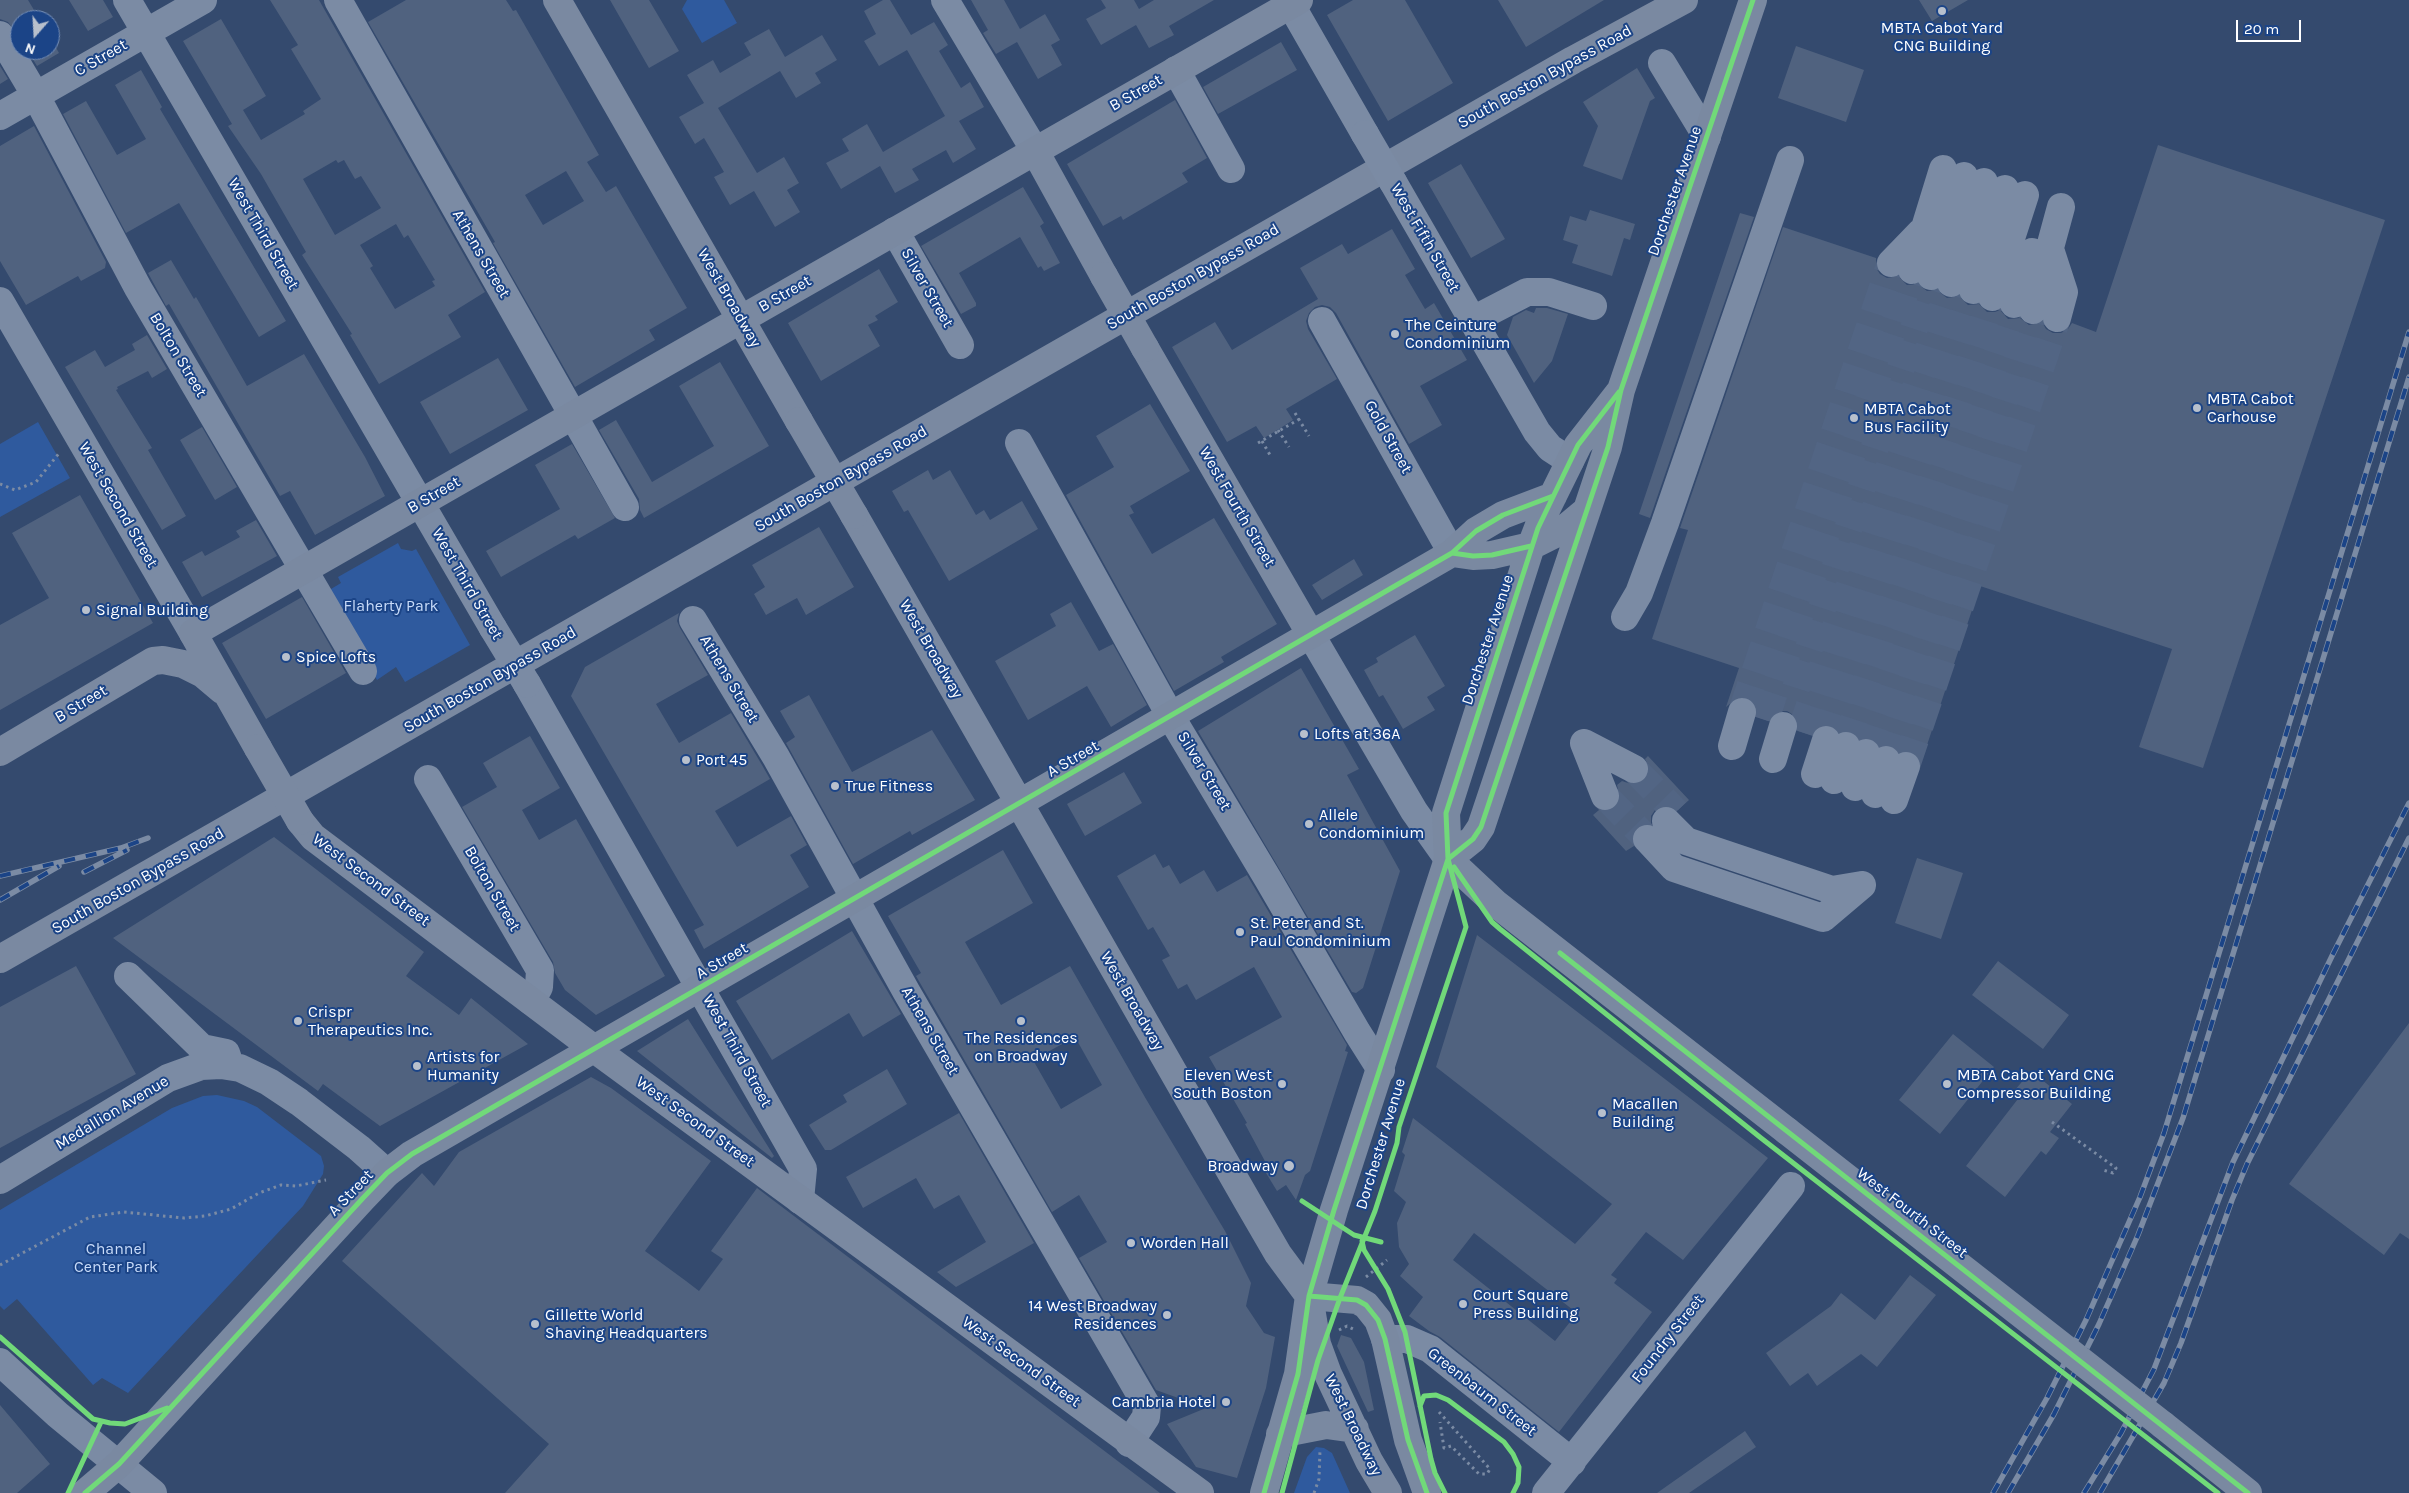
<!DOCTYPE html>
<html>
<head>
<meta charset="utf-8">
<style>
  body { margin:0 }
  #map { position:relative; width:2409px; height:1493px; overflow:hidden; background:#344a6e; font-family:Karla,sans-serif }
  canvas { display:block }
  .north { position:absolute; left:10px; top:10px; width:50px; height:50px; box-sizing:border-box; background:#1b4487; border:1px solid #768fb7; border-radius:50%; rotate:199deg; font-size:14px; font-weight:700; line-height:20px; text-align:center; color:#fff }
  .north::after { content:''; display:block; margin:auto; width:18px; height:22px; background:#b8c0cc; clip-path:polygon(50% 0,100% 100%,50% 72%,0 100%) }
  .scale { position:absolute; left:2236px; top:20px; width:65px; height:22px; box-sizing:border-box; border:2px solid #fff; border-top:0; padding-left:6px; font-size:15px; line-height:18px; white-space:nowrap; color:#fff; -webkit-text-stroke:4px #1b4487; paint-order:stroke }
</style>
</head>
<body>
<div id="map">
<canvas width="2409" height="1493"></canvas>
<div class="north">N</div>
<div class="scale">20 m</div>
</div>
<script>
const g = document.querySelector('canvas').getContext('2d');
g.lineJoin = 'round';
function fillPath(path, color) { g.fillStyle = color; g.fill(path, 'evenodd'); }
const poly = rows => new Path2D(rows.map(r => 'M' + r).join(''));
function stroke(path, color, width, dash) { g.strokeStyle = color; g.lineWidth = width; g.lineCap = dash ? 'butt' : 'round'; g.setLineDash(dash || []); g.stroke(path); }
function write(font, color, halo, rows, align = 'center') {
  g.font = font + ' Karla,sans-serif'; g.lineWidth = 4; g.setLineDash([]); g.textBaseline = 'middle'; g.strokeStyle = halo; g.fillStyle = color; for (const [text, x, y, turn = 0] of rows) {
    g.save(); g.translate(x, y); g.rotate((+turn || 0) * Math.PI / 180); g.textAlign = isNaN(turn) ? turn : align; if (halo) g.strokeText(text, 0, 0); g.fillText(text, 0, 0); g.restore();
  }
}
fillPath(poly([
  [687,0,724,0,737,23,702,43,682,9],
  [38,422,70,478,0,517,0,444],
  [398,543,401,549,412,551,416,549,470,645,405,682,396,667,377,680,326,592,341,583,338,577],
  [217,1095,244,1101,257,1107,321,1156,324,1166,323,1174,303,1206,128,1393,102,1378,93,1385,17,1299,4,1310,0,1306,0,1210,172,1108,203,1096],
  [1316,1447,1324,1448,1332,1453,1350,1493,1294,1493,1307,1457]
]), '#2f5a9e');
fillPath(poly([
  [0,0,28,0,40,20,20,20,20,38,8,22,0,19],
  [69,0,103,0,113,17,88,31],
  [270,0,319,0,485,292,448,315,461,337,379,384,350,335,352,334,302,255,306,252,261,174,228,126,232,124,183,41,221,19,266,96,243,110,261,140,305,114,303,111,321,99,291,49,298,45],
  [336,160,338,163,344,160,355,179,361,176,381,208,335,235,303,179],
  [396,224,404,238,408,235,435,280,432,281,435,286,395,309,370,268,373,266,360,245],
  [406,0,506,0,513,11,516,10,599,155,587,162,606,192,616,186,687,308,649,330,655,340,575,387,493,243,495,242,368,22],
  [566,171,584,201,543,225,525,195],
  [610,0,649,0,679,51,649,68],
  [883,0,890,0,911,35,934,22,948,45,939,51,961,88,970,82,984,107,959,121,976,149,953,163,946,150,912,169,919,180,895,193,880,166,841,189,826,163,849,151,842,139,867,124,883,152,945,116,907,50,879,66,864,41,876,34,864,11],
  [971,0,1004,0,1020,29,1045,14,1060,40,1051,45,1062,65,1038,79,1017,42,996,54,983,33,988,30],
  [1101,0,1134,0,1139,9,1154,0,1214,0,1169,26,1174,35,1149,48,1136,25,1101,45,1086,19,1106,8],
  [1353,0,1405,0,1453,83,1388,121,1327,15],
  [1498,0,1604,0,1526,47],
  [1919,0,1968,0,1932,21],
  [769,29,785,57,822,35,837,60,815,73,821,83,796,98,780,71,718,108,757,173,784,157,799,183,787,190,800,212,775,227,754,191,730,205,714,177,724,172,704,138,695,144,679,117,704,103,687,75,713,60,720,73,751,55,744,43],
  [50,37,59,53,37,66,27,50,50,50],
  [1281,42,1297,70,1218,114,1203,87],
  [1796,46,1864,70,1846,122,1778,98],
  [0,66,8,79,0,84],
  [1637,68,1655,98,1650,101,1622,180,1583,166,1598,126,1583,102],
  [141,70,162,107,160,109,286,321,259,337,179,203,126,233,63,114,86,101,117,155,146,139,115,85],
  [1175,100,1207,158,1182,173,1188,182,1123,220,1121,216,1103,226,1067,164],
  [34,126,106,262,105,268,81,281,78,276,26,305,0,261,0,146],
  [2158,145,2385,220,2203,768,2139,747,2172,649,1980,586,1921,763,1918,756,1912,751,1899,752,1890,745,1880,746,1871,738,1860,739,1852,731,1839,732,1830,725,1822,725,1816,728,1811,735,1798,731,1798,723,1795,716,1787,711,1779,711,1773,714,1768,721,1757,717,1757,708,1753,701,1746,697,1738,697,1726,707,1739,668,1652,639,1688,530,1680,528,1783,227,1876,258,1876,268,1880,274,1887,278,1898,276,1907,285,1918,284,1927,291,1937,290,1947,298,1959,296,1968,305,1979,304,1987,312,1995,312,2000,310,2008,319,2020,318,2029,325,2042,322,2046,329,2053,333,2061,333,2068,329,2072,323,2096,332],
  [1461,164,1505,239,1471,258,1428,183],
  [1023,187,1044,223,1040,226,1060,263,1044,271,1041,266,1038,268,1020,237,959,273,976,303,976,306,961,314,921,246],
  [1590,210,1635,224,1630,240,1624,238,1612,276,1572,263,1578,245,1563,240,1570,216,1586,221],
  [1740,213,1754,217,1650,518,1639,514],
  [1392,229,1415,269,1405,275,1425,309,1434,303,1467,360,1420,386,1442,425,1409,444,1336,313,1330,307,1322,305,1315,307,1309,313,1306,321,1308,329,1337,379,1286,409,1293,420,1279,429,1264,438,1256,426,1227,442,1172,347,1215,322,1232,350,1318,299,1300,268,1342,244,1348,254],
  [171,260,194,299,196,297,247,386,304,354,365,457,385,496,315,535,290,491,280,496,169,304,166,306,148,273],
  [879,269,898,302,875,316,878,320,868,325,880,346,821,381,788,323],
  [1536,308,1547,308,1568,314,1552,361,1534,383,1507,335,1513,317,1526,310,1534,313],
  [147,335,167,369,152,378,148,371,117,387,118,389,116,390,152,448,148,450,186,516,162,530,65,367,95,350,105,367,135,350,132,344],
  [498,358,528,410,450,454,420,402],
  [720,362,769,446,644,518,640,510,639,499,599,430,616,420,652,482,714,446,679,386],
  [1150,404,1190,471,1130,506,1134,513,1129,515,1152,554,1214,518,1277,624,1221,657,1224,662,1174,691,1066,495,1114,467,1096,436],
  [202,427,237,487,215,500,180,440],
  [572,444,615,518,578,539,575,535,501,577,486,551,560,509,535,465],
  [928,470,933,480,950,470,976,515,984,510,990,520,1022,501,1038,529,949,581,908,510,904,512,892,491],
  [80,495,153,623,0,710,0,625,49,598,12,533],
  [256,520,277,556,202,597,182,562,202,551,205,556,240,537,236,531],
  [819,527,854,587,806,615,797,598,766,615,754,594,765,587,752,565],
  [1354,559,1363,575,1322,600,1312,585],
  [302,597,346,673,266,719,222,643],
  [1071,602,1099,651,1113,644,1147,705,1111,727,1087,686,1028,720,995,661,1056,626,1050,614],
  [679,613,677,621,680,628,708,675,656,704,679,743,731,713,762,765,770,779,715,811,737,847,791,816,807,845,790,855,809,887,704,949,694,930,704,925,571,696,585,667],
  [1415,635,1445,686,1427,697,1435,710,1403,729,1383,695,1379,697,1364,670,1378,662,1376,658],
  [1301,668,1359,769,1347,775,1400,871,1363,988,1356,993,1352,992,1198,731],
  [809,695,852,772,932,730,975,800,912,835,910,831,853,864,786,743,795,737,780,711],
  [530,736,560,788,522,810,539,840,576,819,665,976,596,1015,565,990,555,973,553,962,462,807,497,787,483,763],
  [1648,756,1689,800,1678,810,1670,806,1662,806,1655,810,1651,816,1651,824,1643,824,1636,828,1632,835,1634,846,1626,851,1593,815,1599,810,1610,811,1617,806,1620,798,1617,785,1622,781,1634,785,1643,782,1648,777,1650,769,1645,759],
  [1124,772,1142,803,1085,836,1067,804],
  [274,837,424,952,406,976,459,1015,471,998,528,1044,380,1126,323,1084,318,1091,113,938],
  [1003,850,1033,903,965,942,1001,1005,1070,966,1146,1099,1225,1231,1251,1283,1246,1306,1264,1333,1275,1337,1266,1388,1237,1478,1196,1467,1167,1424,1206,1408,1156,1390,1079,1258,1107,1242,1079,1195,1052,1212,916,976,921,973,888,916],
  [1075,1037,1102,1085,1061,1109,1033,1060],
  [1155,854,1163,868,1169,865,1180,884,1204,870,1217,892,1247,875,1347,1045,1345,1051,1348,1052,1310,1171,1305,1175,1296,1200,1286,1185,1277,1191,1263,1168,1267,1165,1245,1124,1247,1123,1209,1057,1282,1017,1254,967,1196,1000,1187,984,1178,989,1162,960,1170,956,1153,927,1148,930,1117,876],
  [1917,858,1963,873,1941,939,1895,923],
  [852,931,901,1014,863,1037,849,1013,772,1060,736,1001],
  [1477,935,1768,1158,1683,1260,1646,1232,1611,1275,1617,1279,1614,1283,1652,1312,1559,1432,1440,1337,1429,1331,1409,1316,1423,1297,1400,1276,1409,1264,1399,1247,1397,1223,1406,1202,1394,1191,1405,1155,1402,1152,1413,1118,1575,1244,1612,1204,1436,1067],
  [1474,1233,1577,1313,1555,1341,1453,1260],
  [1998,961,2069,1015,2043,1049,1972,995],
  [76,966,136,1074,0,1148,0,1007],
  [688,1019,774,1156,772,1158,637,1051],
  [2409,1023,2409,1239,2400,1233,2384,1255,2289,1184],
  [1953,1034,1994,1067,1940,1134,1899,1100],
  [887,1069,907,1104,831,1150,825,1150,809,1125,847,1102,843,1095],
  [2031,1071,2072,1104,2050,1132,2059,1138,2046,1155,2041,1151,2005,1197,1966,1166,2021,1095,2015,1090],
  [591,1077,611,1088,711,1161,645,1251,686,1281,699,1291,723,1259,711,1251,757,1188,1160,1493,505,1493,549,1444,342,1261,422,1173,434,1186,459,1152],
  [959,1113,1034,1243,956,1287,937,1272,986,1242,959,1195,934,1209,916,1178,863,1208,846,1177],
  [1910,1275,1936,1295,1877,1367,1861,1354,1817,1386,1808,1373,1790,1386,1766,1353,1831,1306,1841,1293,1875,1320],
  [1341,1335,1351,1338,1364,1362,1374,1410,1368,1412,1337,1346],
  [0,1405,50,1464,17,1493,0,1493],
  [1745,1431,1756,1447,1689,1493,1657,1493]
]), '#50627f');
stroke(poly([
  [1796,688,1931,276],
  [1742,712,1891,263],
  [1765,720,1912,270],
  [1801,732,1951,283],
  [1826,740,1973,290],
  [1846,746,1992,297],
  [1866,753,2014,304],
  [1886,760,2033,310],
  [1906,766,2057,318],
  [1634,769,1676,812],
  [1605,796,1647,839]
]), '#526584', 28, [28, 14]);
stroke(poly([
  [1295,413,1309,436],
  [1278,430,1289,447],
  [1262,441,1270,455],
  [1258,443,1303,417],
  [0,484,15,490,36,482,60,452],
  [2052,1122,2116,1168,2113,1173,2103,1170],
  [0,1265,90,1217,124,1212,184,1218,205,1216,231,1209,259,1193,281,1185,296,1186,326,1180],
  [1366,1277,1387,1260],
  [1339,1330,1347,1326,1353,1329],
  [1439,1412,1490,1469,1487,1474,1479,1474,1451,1446,1444,1448,1440,1422],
  [1314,1493,1319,1479,1320,1450]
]), '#7b8ba4', 3, [2.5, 4]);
stroke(poly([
  [127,0,493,628],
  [338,0,625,507],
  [945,0,1035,151],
  [1291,5,1365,134],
  [0,35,36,96,138,288,363,671],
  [1662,63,1707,137],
  [1176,70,1231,169],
  [0,116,203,0],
  [1393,182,1537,432,1550,448,1570,461],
  [895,231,960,345],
  [2050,249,2064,292,2057,318],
  [1891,263,1921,232],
  [1912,270,1943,169],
  [1931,276,1964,176],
  [1951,283,1984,182],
  [1973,290,2005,189],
  [1992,297,2025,195],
  [0,301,193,633],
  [2014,304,2032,252],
  [2033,310,2061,207],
  [1473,320,1527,292,1549,292,1593,306],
  [1322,321,1452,553],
  [1019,443,1171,717,1268,879,1357,1032,1381,1070],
  [1625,617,1639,593,1665,523,1790,160],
  [693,620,776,757,906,991,1147,1406,1146,1417,1129,1443],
  [1311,635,1414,811,1448,859],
  [527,684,803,1169,800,1200],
  [1584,743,1605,796],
  [1584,743,1634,769],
  [1732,746,1742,712],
  [1773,759,1783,726],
  [1815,774,1826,740],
  [428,779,540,970,539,987,531,1001],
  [1834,780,1846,746],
  [1855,787,1866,753],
  [1875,794,1886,760],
  [1894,800,1906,766],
  [1666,821,1686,841,1832,890,1862,885],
  [1647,839,1674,868,1823,918,1862,885],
  [128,976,202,1048,226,1053,230,1065],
  [0,1180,168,1078,201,1066,221,1065,240,1068,269,1082,299,1102,359,1148,387,1173],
  [1385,1339,1407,1339,1430,1349,1572,1462],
  [0,1362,58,1415,153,1493],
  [1546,1493,1791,1186]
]), '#7b8ba4', 28);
stroke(poly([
  [557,0,799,421],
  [1035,151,1104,276],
  [1145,348,1311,635],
  [854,515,1249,1204,1278,1254,1309,1296,1317,1344,1328,1374,1369,1461,1388,1493],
  [1452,553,1473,556,1492,555,1531,546,1563,530,1587,510],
  [258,748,193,633,1299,0],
  [0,752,153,661,163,660,183,664,203,674,222,690],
  [300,821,313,837,593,1048,1200,1493],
  [1448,859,1473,839,1481,827,1608,447,1621,390,1753,0],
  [1448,859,1495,903,1787,1131],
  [0,959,1573,60,1684,0],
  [1309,1296,1357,1300,1366,1305,1378,1320,1385,1339,1408,1440,1427,1493],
  [2163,1425,2248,1493],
  [1280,1434,1326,1425,1355,1429],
  [85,1493,119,1464,363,1198,387,1173,412,1154,1452,553,1476,531,1503,515,1553,496],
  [1264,1493,1298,1374,1309,1296,1334,1210,1448,859,1446,813,1531,546,1541,520,1578,445,1621,390]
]), '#7a89a1', 28);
const rail = poly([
  [84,872,127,850],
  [0,876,121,848,148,838],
  [0,900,59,866],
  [1993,1493,2047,1398,2086,1320,2140,1197,2164,1133,2409,332],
  [2008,1493,2054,1414,2099,1324,2138,1235,2183,1118,2409,377],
  [2084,1493,2121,1433,2154,1369,2233,1162,2332,956,2409,803],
  [2100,1493,2164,1383,2181,1343,2232,1200,2247,1164,2409,838]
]);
stroke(rail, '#7b8ba4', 5.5);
stroke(rail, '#1b4487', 4, [11]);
stroke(poly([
  [1365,134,1393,182],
  [493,628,527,684]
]), '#7b8ba4', 28);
stroke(poly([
  [1104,276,1145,348],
  [799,421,854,515],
  [258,748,300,821],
  [1787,1131,2163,1425]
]), '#7a89a1', 28);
stroke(poly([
  [1452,553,1473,556,1492,555,1531,546],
  [1454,867,1492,922,1500,929,1761,1138,2218,1493],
  [1560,953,2248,1493],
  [1302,1201,1354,1235,1381,1242],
  [1362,1241,1364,1250,1388,1289,1405,1332,1431,1459,1435,1473,1445,1493],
  [1309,1296,1357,1300,1366,1305,1378,1320,1385,1339,1408,1440,1427,1493],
  [0,1337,93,1419,110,1423,125,1424,167,1408],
  [1420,1406,1424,1396,1436,1395,1448,1400,1504,1442,1513,1454,1519,1467,1518,1483,1513,1493],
  [68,1493,101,1422],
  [85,1493,119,1464,363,1198,387,1173,412,1154,1452,553,1476,531,1503,515,1553,496],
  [1264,1493,1298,1374,1309,1296,1334,1210,1448,859,1473,839,1481,827,1608,447,1621,390,1753,0],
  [1282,1493,1318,1360,1340,1298,1375,1211,1397,1143,1399,1127,1466,927,1448,859,1446,813,1538,528,1578,445,1619,392]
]), '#71d979', 5);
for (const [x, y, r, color] of [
  [1942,11,5,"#b8c0cc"],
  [1395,334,5,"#b8c0cc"],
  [2197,408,5,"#b8c0cc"],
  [1854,418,5,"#b8c0cc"],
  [86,610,5,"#b8c0cc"],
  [286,657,5,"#b8c0cc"],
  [1304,734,5,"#b8c0cc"],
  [686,760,5,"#b8c0cc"],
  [835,786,5,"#b8c0cc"],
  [1309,824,5,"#b8c0cc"],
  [1240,932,5,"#b8c0cc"],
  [298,1021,5,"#b8c0cc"],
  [1021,1021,5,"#b8c0cc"],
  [417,1066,5,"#b8c0cc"],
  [1282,1084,5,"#b8c0cc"],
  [1947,1084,5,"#b8c0cc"],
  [1602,1113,5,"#b8c0cc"],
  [1289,1166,6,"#b8c0cc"],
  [1131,1243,5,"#b8c0cc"],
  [1463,1304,5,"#b8c0cc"],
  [1167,1315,5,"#b8c0cc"],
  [535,1324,5,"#b8c0cc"],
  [1226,1402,5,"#b8c0cc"]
]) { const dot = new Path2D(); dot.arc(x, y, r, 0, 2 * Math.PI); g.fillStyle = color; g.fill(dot); stroke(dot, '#1b4487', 2); }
write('16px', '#fff', '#1b4487', [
  ["MBTA Cabot Yard",1942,28,"center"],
  ["CNG Building",1942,46,"center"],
  ["The Ceinture",1405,325],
  ["Condominium",1405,343],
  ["MBTA Cabot",2207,399],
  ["Carhouse",2207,417],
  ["MBTA Cabot",1864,409],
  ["Bus Facility",1864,427],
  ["Signal Building",96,610],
  ["Spice Lofts",296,657],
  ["Lofts at 36A",1314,734],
  ["Port 45",696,760],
  ["True Fitness",845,786],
  ["Allele",1319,815],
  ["Condominium",1319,833],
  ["St. Peter and St.",1250,923],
  ["Paul Condominium",1250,941],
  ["Crispr",308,1012],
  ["Therapeutics Inc.",308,1030],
  ["The Residences",1021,1038,"center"],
  ["on Broadway",1021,1056,"center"],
  ["Artists for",427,1057],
  ["Humanity",427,1075],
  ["Eleven West",1272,1075,"right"],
  ["South Boston",1272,1093,"right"],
  ["MBTA Cabot Yard CNG",1957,1075],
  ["Compressor Building",1957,1093],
  ["Macallen",1612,1104],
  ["Building",1612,1122],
  ["Broadway",1278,1166,"right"],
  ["Worden Hall",1141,1243],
  ["Court Square",1473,1295],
  ["Press Building",1473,1313],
  ["14 West Broadway",1157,1306,"right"],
  ["Residences",1157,1324,"right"],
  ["Gillette World",545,1315],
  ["Shaving Headquarters",545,1333],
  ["Cambria Hotel",1216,1402,"right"]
], 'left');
write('16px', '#fff', '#1b4487', [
  ["C Street",101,58,-30],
  ["South Boston Bypass Road",1545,77,-29],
  ["B Street",1136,93,-30],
  ["Dorchester Avenue",1675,191,-71],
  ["West Third Street",263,234,60],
  ["West Fifth Street",1425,238,60],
  ["Athens Street",481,254,60],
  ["South Boston Bypass Road",1193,277,-30],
  ["Silver Street",927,288,60],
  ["B Street",785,294,-30],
  ["West Broadway",729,298,60],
  ["Bolton Street",178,355,59],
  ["Gold Street",1388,437,61],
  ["South Boston Bypass Road",841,479,-30],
  ["B Street",434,495,-30],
  ["West Second Street",118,505,60],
  ["West Fourth Street",1237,507,60],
  ["West Third Street",467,584,60],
  ["Dorchester Avenue",1488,640,-72],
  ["West Broadway",931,649,60],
  ["Athens Street",729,679,59],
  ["South Boston Bypass Road",490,680,-30],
  ["B Street",81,704,-31],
  ["A Street",1073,759,-30],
  ["Silver Street",1204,771,59],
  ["West Second Street",371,880,37],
  ["South Boston Bypass Road",138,881,-30],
  ["Bolton Street",492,889,60],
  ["A Street",722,961,-30],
  ["West Broadway",1132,1001,60],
  ["Athens Street",930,1031,60],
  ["West Third Street",737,1051,61],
  ["Medallion Avenue",112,1113,-31],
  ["West Second Street",695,1122,36],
  ["Dorchester Avenue",1381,1144,-73],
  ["A Street",351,1193,-46],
  ["West Fourth Street",1912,1213,38],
  ["Foundry Street",1668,1339,-52],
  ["West Second Street",1021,1362,36],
  ["Greenbaum Street",1482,1392,38],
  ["West Broadway",1353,1425,64]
]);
write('16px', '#c8dbf9', '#1b4487', [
  ["Flaherty Park",391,606],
  ["Channel",116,1249],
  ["Center Park",116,1267]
]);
</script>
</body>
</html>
